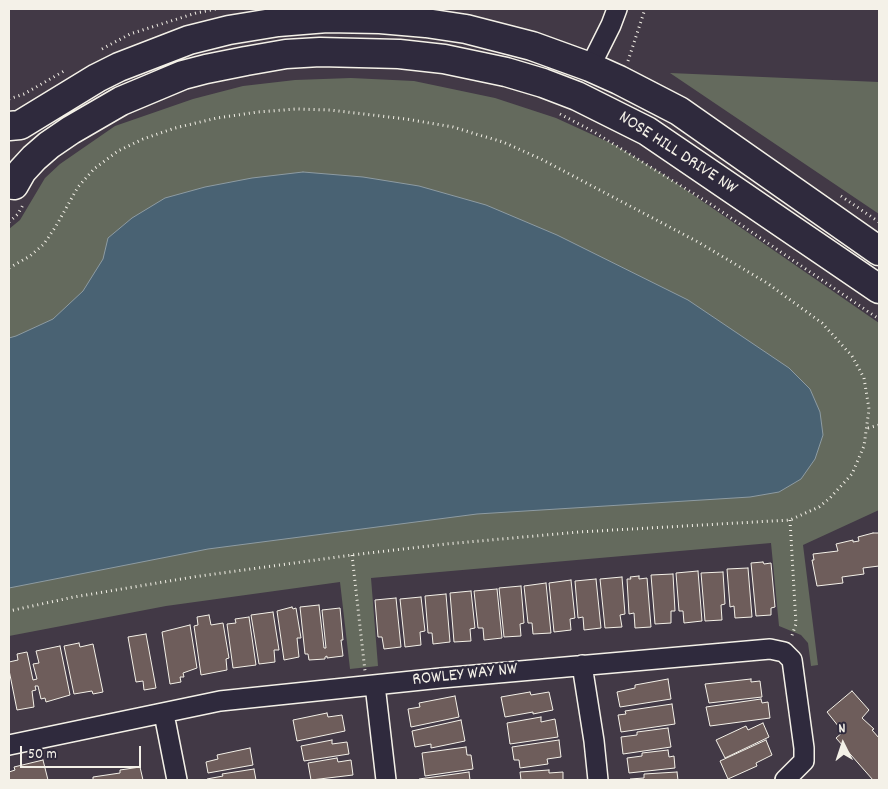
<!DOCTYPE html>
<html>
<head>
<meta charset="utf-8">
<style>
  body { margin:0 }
  #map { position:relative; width:888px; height:789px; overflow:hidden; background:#423946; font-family:Dekko,sans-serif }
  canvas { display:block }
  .frame { position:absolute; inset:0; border:10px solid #f4f1e8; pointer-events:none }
  .north { position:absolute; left:818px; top:719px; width:50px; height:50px; -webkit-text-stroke:4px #2f2a3d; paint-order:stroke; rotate:356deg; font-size:14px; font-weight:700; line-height:20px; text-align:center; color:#f4f1e8 }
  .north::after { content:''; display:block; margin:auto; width:18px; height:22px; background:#f4f1e8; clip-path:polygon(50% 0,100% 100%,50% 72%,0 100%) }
  .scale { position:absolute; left:20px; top:746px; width:121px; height:22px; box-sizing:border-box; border:2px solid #f4f1e8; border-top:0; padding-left:6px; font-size:15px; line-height:18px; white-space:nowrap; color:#f4f1e8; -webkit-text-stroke:4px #2f2a3d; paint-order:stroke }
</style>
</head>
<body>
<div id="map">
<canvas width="888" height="789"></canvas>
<div class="frame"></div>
<div class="north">N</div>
<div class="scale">50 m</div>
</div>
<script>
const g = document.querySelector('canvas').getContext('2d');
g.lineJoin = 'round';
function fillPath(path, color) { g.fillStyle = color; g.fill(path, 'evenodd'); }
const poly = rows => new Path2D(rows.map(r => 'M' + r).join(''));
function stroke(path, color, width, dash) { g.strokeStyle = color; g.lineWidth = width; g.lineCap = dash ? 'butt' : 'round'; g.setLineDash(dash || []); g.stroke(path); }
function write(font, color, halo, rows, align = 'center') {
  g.font = font + ' Dekko,sans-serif'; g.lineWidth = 4.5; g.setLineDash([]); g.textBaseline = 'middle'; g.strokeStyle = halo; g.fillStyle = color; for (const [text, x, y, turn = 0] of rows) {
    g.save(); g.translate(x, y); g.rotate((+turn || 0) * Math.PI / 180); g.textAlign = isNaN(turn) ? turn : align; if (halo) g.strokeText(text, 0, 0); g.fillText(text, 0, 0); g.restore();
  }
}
fillPath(poly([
  [670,73,879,82,879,214],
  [351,78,414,81,495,98,556,118,615,145,666,176,879,323,879,510,803,545,818,665,811,666,808,643,801,635,779,626,771,543,371,578,378,666,350,669,340,582,166,606,9,636,9,229,20,220,45,178,60,164,115,126,193,99,243,86,295,80]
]), '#646a5d');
const water = poly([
  [303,172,363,177,419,186,486,205,557,235,688,300,789,368,810,389,820,412,823,435,815,459,801,479,779,492,750,497,477,514,208,549,9,588,9,338,16,336,53,319,83,291,103,259,108,238,132,218,165,198,205,187,252,178,303,172]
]);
fillPath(water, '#496273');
stroke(water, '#8d9ba2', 1);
const building = poly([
  [873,533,879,533,879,566,863,568,864,574,842,577,843,583,817,586,812,560,814,560,813,554,838,551,836,544,853,540,853,542,859,541,858,537,873,533],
  [763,562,764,564,771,563,775,607,771,608,771,615,756,616,751,563,763,562],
  [748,568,752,617,735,618,734,606,730,607,727,569,748,568],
  [698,571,702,621,684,623,683,611,679,611,676,573,698,571],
  [723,572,725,604,721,605,722,620,705,621,701,573,723,572],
  [673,574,675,611,671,611,671,623,655,624,651,575,673,574],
  [639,576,639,579,647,578,651,627,635,628,634,613,629,614,627,579,631,579,630,577,639,576],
  [622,577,625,614,620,615,622,627,605,628,600,579,622,577],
  [596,579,601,628,584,630,583,617,578,618,575,581,596,579],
  [571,580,575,618,570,619,571,630,554,632,549,583,571,580],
  [546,583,551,633,533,634,532,623,528,623,524,586,546,583],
  [521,586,524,623,520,624,521,636,504,637,499,588,521,586],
  [497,589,502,638,484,640,483,628,478,628,474,591,497,589],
  [471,591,475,628,470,629,471,641,454,642,450,593,471,591],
  [446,594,450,642,433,644,432,633,428,633,425,596,446,594],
  [421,597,425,631,420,632,421,645,405,647,400,599,421,597],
  [396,598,401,647,384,649,382,637,378,637,375,600,396,598],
  [319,605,324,648,326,648,322,610,340,608,343,640,341,640,343,656,327,658,327,656,325,657,325,659,309,660,308,654,305,654,300,607,319,605],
  [292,607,293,609,296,608,301,638,297,638,299,657,284,660,277,611,292,607],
  [273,612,279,650,274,650,275,662,259,664,251,615,273,612],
  [209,615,211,625,223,623,229,658,226,659,227,670,201,675,194,626,198,625,197,617,209,615],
  [249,617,256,665,233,668,227,624,236,623,235,619,249,617],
  [190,625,197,668,183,673,184,677,180,677,181,682,170,684,162,632,190,625],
  [146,634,156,688,144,690,143,681,136,682,128,637,146,634],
  [79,643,80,647,93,644,103,692,93,694,92,691,74,694,64,646,79,643],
  [60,646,70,695,46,702,45,698,41,699,38,686,35,686,36,690,32,691,34,707,17,710,9,670,9,662,18,660,17,654,27,652,33,680,37,679,33,664,39,663,36,651,60,646],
  [668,679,671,699,620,707,617,692,635,688,635,685,668,679],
  [751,679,751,682,760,681,762,697,709,703,705,684,751,679],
  [852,691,869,710,862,718,874,729,872,730,879,738,879,780,873,780,836,738,843,732,827,712,852,691],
  [530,692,531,695,549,692,553,710,533,714,533,712,505,717,501,697,530,692],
  [455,696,459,717,411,727,408,709,420,707,419,703,455,696],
  [761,699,762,703,768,702,770,718,710,726,706,707,761,699],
  [672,704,675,724,621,732,618,715,626,714,625,711,672,704],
  [327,713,328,717,342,715,345,731,297,741,293,720,327,713],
  [541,717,541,722,555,719,558,737,510,744,507,723,541,717],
  [461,720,465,741,431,748,431,744,415,747,412,731,461,720],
  [763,723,769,737,725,758,716,740,746,726,748,730,763,723],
  [668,728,671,747,623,754,621,737,637,735,637,732,668,728],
  [332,740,332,744,347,742,349,754,304,761,301,746,332,740],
  [559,740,561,757,547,759,548,764,520,768,519,760,514,760,512,747,559,740],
  [766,740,772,755,756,763,757,766,728,779,720,761,766,740],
  [466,747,467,755,471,755,473,769,425,776,422,753,466,747],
  [250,748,253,765,208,773,206,762,218,759,217,755,250,748],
  [668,750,669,757,674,756,675,768,629,773,627,758,642,756,642,753,668,750],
  [337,758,338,762,351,760,353,775,311,780,308,763,337,758],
  [43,760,48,780,9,780,9,772,15,770,14,767,43,760],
  [140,767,143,780,93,780,93,777,120,773,120,770,140,767],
  [254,769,256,780,207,780,207,779,223,776,222,774,254,769],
  [549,770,549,773,563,772,563,780,516,780,521,780,520,772,549,770],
  [469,772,470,780,419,780,419,779,469,772],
  [677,772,678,780,630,780,630,779,644,778,644,774,677,772]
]);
fillPath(building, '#6e5d5b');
stroke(building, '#f4f1e8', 1);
const street = poly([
  [590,67,611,25,617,9],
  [582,665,594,741,598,780],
  [375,685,386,780],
  [164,714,177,780],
  [9,745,220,701,441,678,770,649,784,652,792,660,804,748,804,761,785,780]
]);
const secondary = poly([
  [9,126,20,125,97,78,119,67,189,40,229,30,278,22,327,18,380,19,426,23,466,29,532,46,590,67,619,80,679,111,879,251],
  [14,185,22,171,34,158,49,145,71,130,121,101,183,75,206,69,246,61,286,54,320,52,399,54,444,59,506,72,543,83,577,96,647,131,879,289]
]);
stroke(street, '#f4f1e8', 22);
stroke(secondary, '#f4f1e8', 31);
stroke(poly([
  [102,49,130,34,196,13,216,9],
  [628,61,645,9],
  [9,99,24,94,64,71],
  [560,114,594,132,712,205,879,319],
  [841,196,879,222],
  [9,222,18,214,24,203],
  [9,268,30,256,44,244,56,226,78,187,94,169,118,151,143,139,175,128,217,118,258,112,296,109,330,110,406,119,453,127,479,135,503,142,541,159,698,242,767,283,822,323,852,356,864,378,869,409,864,446,852,474,830,498,819,507,790,520,579,532,446,544,352,555,193,577,74,597,9,611],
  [868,428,879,425],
  [790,520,796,624,791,638],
  [352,555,365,671]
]), '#f4f1e8', 3, [1, 4]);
stroke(street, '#2f2a3d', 19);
stroke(secondary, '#2f2a3d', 28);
write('18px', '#f4f1e8', '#2f2a3d', [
  ["NOSE HILL DRIVE NW",677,154,33],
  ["ROWLEY WAY NW",465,676,-6]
]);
</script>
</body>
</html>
